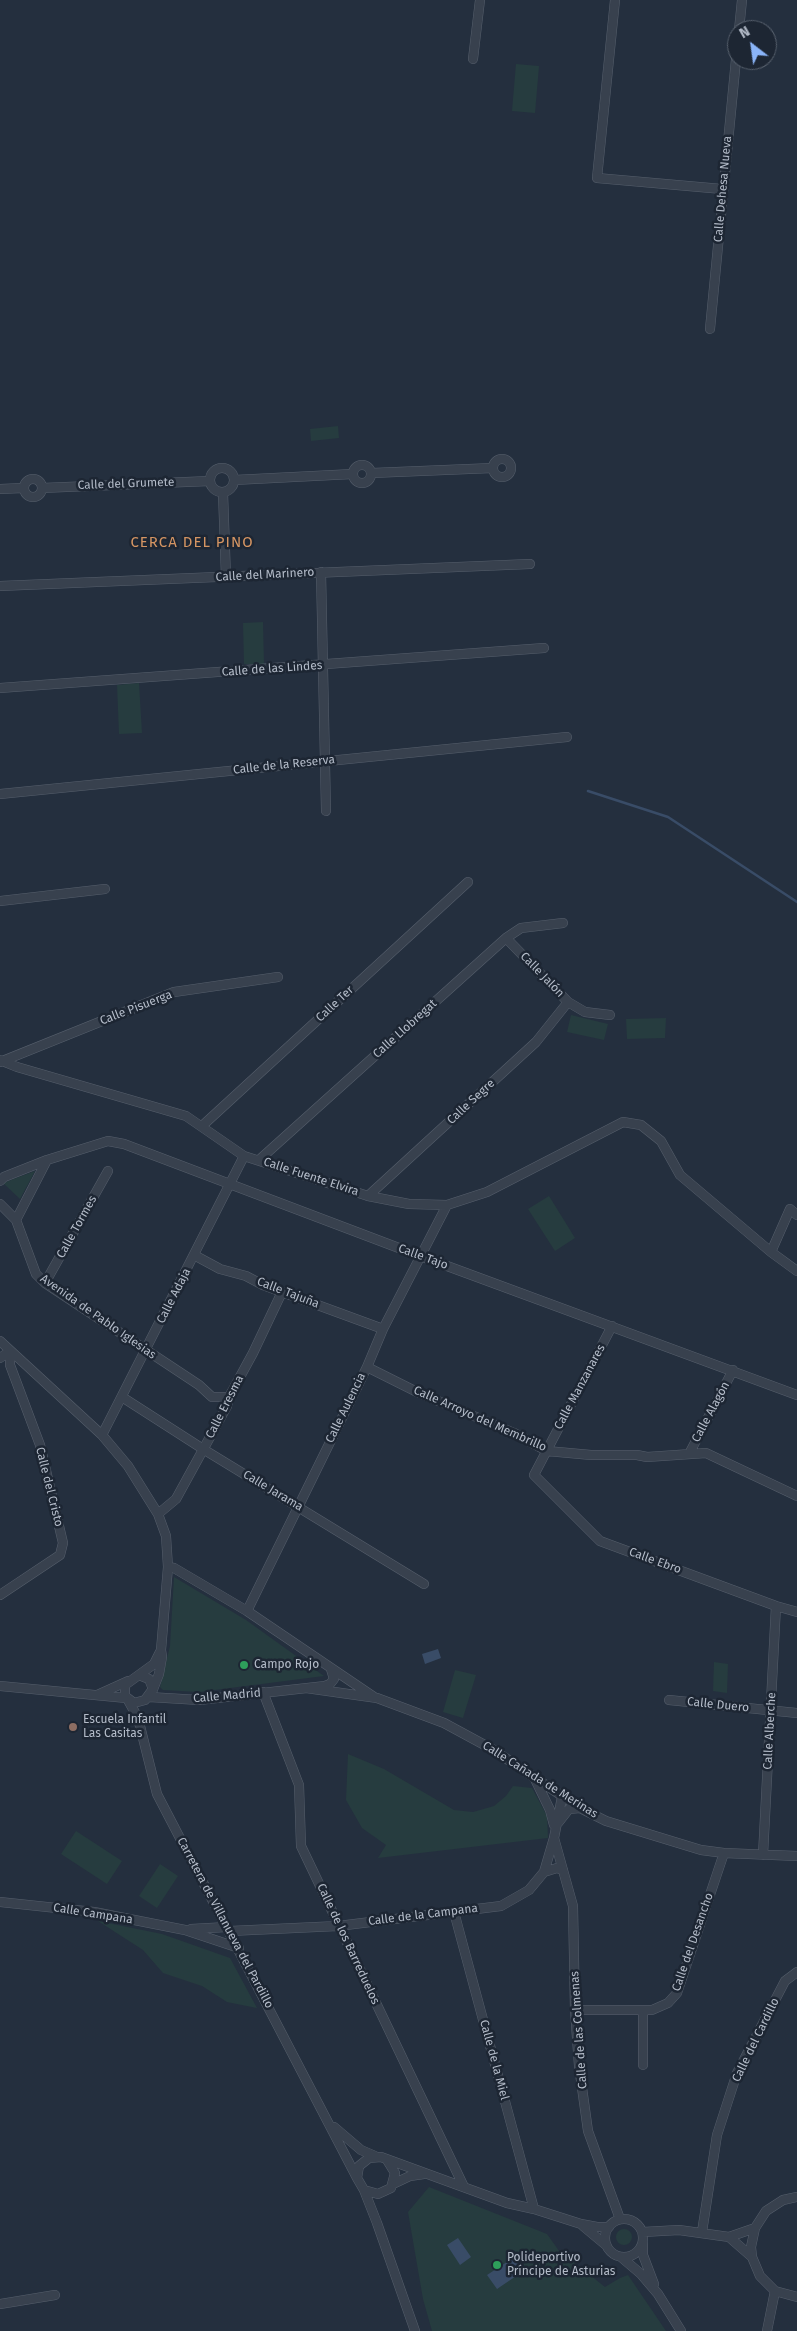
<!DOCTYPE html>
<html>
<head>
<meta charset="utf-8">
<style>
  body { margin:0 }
  #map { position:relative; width:797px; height:2331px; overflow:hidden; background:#242f3e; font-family:"Fira Sans",sans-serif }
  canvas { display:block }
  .north { position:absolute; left:727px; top:20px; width:50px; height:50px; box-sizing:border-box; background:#1d2633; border:1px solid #59626f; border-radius:50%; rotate:330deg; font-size:14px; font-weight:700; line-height:20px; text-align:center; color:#b4bcc9 }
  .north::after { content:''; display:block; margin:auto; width:18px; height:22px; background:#8ab4f8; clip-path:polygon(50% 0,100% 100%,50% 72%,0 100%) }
</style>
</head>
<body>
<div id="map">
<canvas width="797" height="2331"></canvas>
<div class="north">N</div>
</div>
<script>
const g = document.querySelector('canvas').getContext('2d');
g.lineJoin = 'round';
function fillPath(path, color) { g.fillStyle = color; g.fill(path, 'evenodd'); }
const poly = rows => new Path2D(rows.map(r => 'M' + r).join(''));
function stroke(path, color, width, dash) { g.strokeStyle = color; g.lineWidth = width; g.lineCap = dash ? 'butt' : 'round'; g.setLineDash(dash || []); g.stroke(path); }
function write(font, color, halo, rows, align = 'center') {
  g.font = font + ' "Fira Sans",sans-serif'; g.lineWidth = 5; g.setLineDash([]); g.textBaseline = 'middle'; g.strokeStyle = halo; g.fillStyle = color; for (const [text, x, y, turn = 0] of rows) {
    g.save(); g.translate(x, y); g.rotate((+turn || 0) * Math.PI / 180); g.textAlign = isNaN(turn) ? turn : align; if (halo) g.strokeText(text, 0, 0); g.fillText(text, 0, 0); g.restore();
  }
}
fillPath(poly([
  [516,64,539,66,535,113,512,111],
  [338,426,339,438,311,441,310,429],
  [263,622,264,664,244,664,243,623],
  [139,683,142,733,119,734,117,685],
  [571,1015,608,1024,604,1040,567,1032],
  [666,1018,665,1038,627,1039,626,1019],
  [35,1171,20,1199,3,1183],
  [549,1196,575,1238,555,1251,528,1209],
  [174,1577,246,1620,324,1676,199,1692,163,1690,160,1687,170,1646],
  [714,1662,728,1664,727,1693,713,1691],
  [455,1670,476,1675,463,1718,443,1712],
  [348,1754,384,1769,454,1810,473,1812,494,1806,506,1796,513,1786,532,1788,547,1816,548,1838,378,1858,386,1845,362,1828,346,1800],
  [76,1831,122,1861,107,1884,61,1854],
  [160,1864,178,1876,157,1908,139,1896],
  [98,1921,162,1934,230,1958,257,2008,227,2002,202,1986,163,1973,143,1950],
  [429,2187,547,2234,562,2255,568,2252,585,2277,590,2275,605,2287,620,2278,628,2275,666,2331,432,2331,423,2299,408,2212],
  '616 2237a8 8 0 1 1 16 0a8 8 0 1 1-16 0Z'
]), '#263c3f');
fillPath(poly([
  [438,1649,441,1658,425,1664,422,1654],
  [458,2238,471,2257,460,2265,447,2245],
  [516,2256,525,2270,497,2289,487,2275]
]), '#394c67');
stroke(poly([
  [588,791,668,817,797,902]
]), '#394c67', 2.5);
const minor = poly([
  [615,0,597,178,722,189],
  [739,30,742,0],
  [473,59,480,0],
  [710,329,737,49],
  '493 468a9 9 0 1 1 18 0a9 9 0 1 1-18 0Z',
  '353 474a9 9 0 1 1 18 0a9 9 0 1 1-18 0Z',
  '210 480a12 12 0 1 1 24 0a12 12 0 1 1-24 0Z',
  [372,473,493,468],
  '24 488a9 9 0 1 1 18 0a9 9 0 1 1-18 0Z',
  [234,480,353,474],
  [42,488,210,481],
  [0,489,23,488],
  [223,493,226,577],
  [321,572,326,811],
  [0,586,530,564],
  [0,688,544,648],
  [0,794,567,737],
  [0,901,105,889],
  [506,938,568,1002,585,1012,610,1015],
  [0,1060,17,1067,186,1116,244,1156,368,1196,409,1204,447,1205,487,1192,623,1122,641,1125,661,1141,680,1175,771,1252,797,1271],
  [0,1062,174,992,278,977],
  [202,1126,468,882],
  [259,1160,506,938,521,928,563,923],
  [0,1181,4,1177,47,1160,108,1141,124,1144,420,1256,797,1395],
  [368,1196,536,1042,568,1002],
  [0,1204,16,1220,36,1274,45,1283,199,1385,212,1397,229,1397],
  [16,1220,47,1160],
  [771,1252,790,1209,797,1215],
  [194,1255,220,1269,246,1276,263,1285,383,1329],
  [45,1283,108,1171],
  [612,1326,534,1475,600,1541,776,1606,797,1612],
  [0,1341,102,1435,128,1466,158,1514,166,1536,168,1567,161,1650,162,1657,159,1674,152,1692],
  [0,1358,10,1351],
  [367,1367,417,1392,514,1433,547,1451,591,1455,637,1455,647,1457,706,1453,797,1496],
  [122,1397,203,1449,424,1584],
  [102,1435,244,1156],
  [689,1454,733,1370],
  [158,1514,176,1499,227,1406,229,1397,253,1353,282,1292],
  [168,1567,174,1568,247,1611,374,1697],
  [0,1595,60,1555,63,1543,40,1445,10,1365,10,1351],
  [247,1611,367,1367,383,1329,447,1205],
  [139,1675,149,1679,153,1689,145,1700,134,1703,125,1696,125,1685,154,1664,160,1652],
  [0,1686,126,1698],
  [306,1688,377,1698,444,1723,492,1749,580,1808,606,1821,701,1850,724,1853,797,1856],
  [263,1692,299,1785,301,1846,464,2187],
  [97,1695,128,1681],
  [149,1697,199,1700,325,1686,330,1684,334,1679,331,1669],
  [128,1700,138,1718,157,1794,357,2178],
  [669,1700,797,1713],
  [534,1777,550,1810,554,1825],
  [558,1823,569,1809,580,1808],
  [554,1838,573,1906,575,2010,579,2066,588,2131,620,2219],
  [763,1855,776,1606],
  [544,1872,557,1868,563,1870],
  [0,1902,94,1912,185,1930,239,1948],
  [454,1912,534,2209],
  [191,1929,227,1927],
  [230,1931,338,1926,501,1906,529,1890,544,1872,554,1838,562,1797],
  [575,2010,652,2010,668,2003,677,1993,724,1853],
  [643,2010,643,2065],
  [334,2127,361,2150,375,2156],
  [387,2160,395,2173,391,2188,378,2194,364,2190,357,2178,359,2166,369,2158,381,2157,507,2203,534,2209,581,2224,597,2227,609,2227],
  [393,2184,410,2176,424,2174],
  [364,2190,377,2223,415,2331],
  [797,2197,783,2200,766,2211,755,2228,751,2247,752,2257,760,2276,775,2291,797,2297],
  '605 2238a19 19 0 1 1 38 0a19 19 0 1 1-38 0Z',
  [583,2226,607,2246],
  [643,2232,679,2230,729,2237,755,2228],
  [702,2232,717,2135,737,2073,785,1981,797,1972],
  [729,2237,752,2257],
  [643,2244,643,2255,654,2284],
  [621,2257,641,2274,658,2294,681,2331],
  [0,2304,55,2295],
  [767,2331,775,2291]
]);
stroke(minor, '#565f6c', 10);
stroke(minor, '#38414e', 9);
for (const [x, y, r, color] of [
  [244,1665,5,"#2e9e5b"],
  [73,1727,5,"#8d6e63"],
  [497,2265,5,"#2e9e5b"]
]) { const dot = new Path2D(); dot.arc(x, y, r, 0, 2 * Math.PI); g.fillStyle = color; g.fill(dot); stroke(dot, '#1d2633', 2); }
write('12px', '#b4bcc9', '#1d2633', [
  ["Calle Dehesa Nueva",723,189,-85],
  ["Calle del Grumete",126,484,-2],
  ["Calle del Marinero",265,575,-3],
  ["Calle de las Lindes",272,669,-4],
  ["Calle de la Reserva",284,765,-6],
  ["Calle Jalón",542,975,46],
  ["Calle Ter",335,1004,-43],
  ["Calle Pisuerga",136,1008,-21],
  ["Calle Llobregat",405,1029,-42],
  ["Calle Segre",471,1102,-43],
  ["Calle Fuente Elvira",311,1177,18],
  ["Calle Tormes",77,1227,-61],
  ["Calle Tajo",423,1257,20],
  ["Calle Tajuña",288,1293,21],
  ["Calle Adaja",174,1296,-63],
  ["Avenida de Pablo Iglesias",98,1317,35],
  ["Calle Manzanares",580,1387,-62],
  ["Calle Eresma",225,1407,-63],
  ["Calle Aulencia",346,1408,-64],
  ["Calle Alagón",711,1412,-62],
  ["Calle Arroyo del Membrillo",480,1419,24],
  ["Calle del Cristo",49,1487,76],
  ["Calle Jarama",273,1491,31],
  ["Calle Ebro",655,1561,20],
  ["Calle Madrid",227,1696,-5],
  ["Calle Duero",718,1705,6],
  ["Calle Alberche",770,1731,-87],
  ["Calle Cañada de Merinas",540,1780,32],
  ["Calle Campana",93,1914,9],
  ["Calle de la Campana",423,1915,-7],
  ["Carretera de Villanueva del Pardillo",225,1923,62],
  ["Calle del Desancho",693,1942,-71],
  ["Calle de los Barreduelos",348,1944,65],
  ["Calle de las Colmenas",579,2030,-94],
  ["Calle del Cardillo",756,2040,-64],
  ["Calle de la Miel",494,2060,75]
]);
write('12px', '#b4bcc9', '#1d2633', [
  ["Campo Rojo",254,1665],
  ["Escuela Infantil",83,1720],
  ["Las Casitas",83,1734],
  ["Polideportivo",507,2258],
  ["Príncipe de Asturias",507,2272]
], 'left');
g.letterSpacing = '1px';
write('15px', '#d59563', '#1d2633', [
  ["CERCA DEL PINO",192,543]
]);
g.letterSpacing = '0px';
</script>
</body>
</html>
